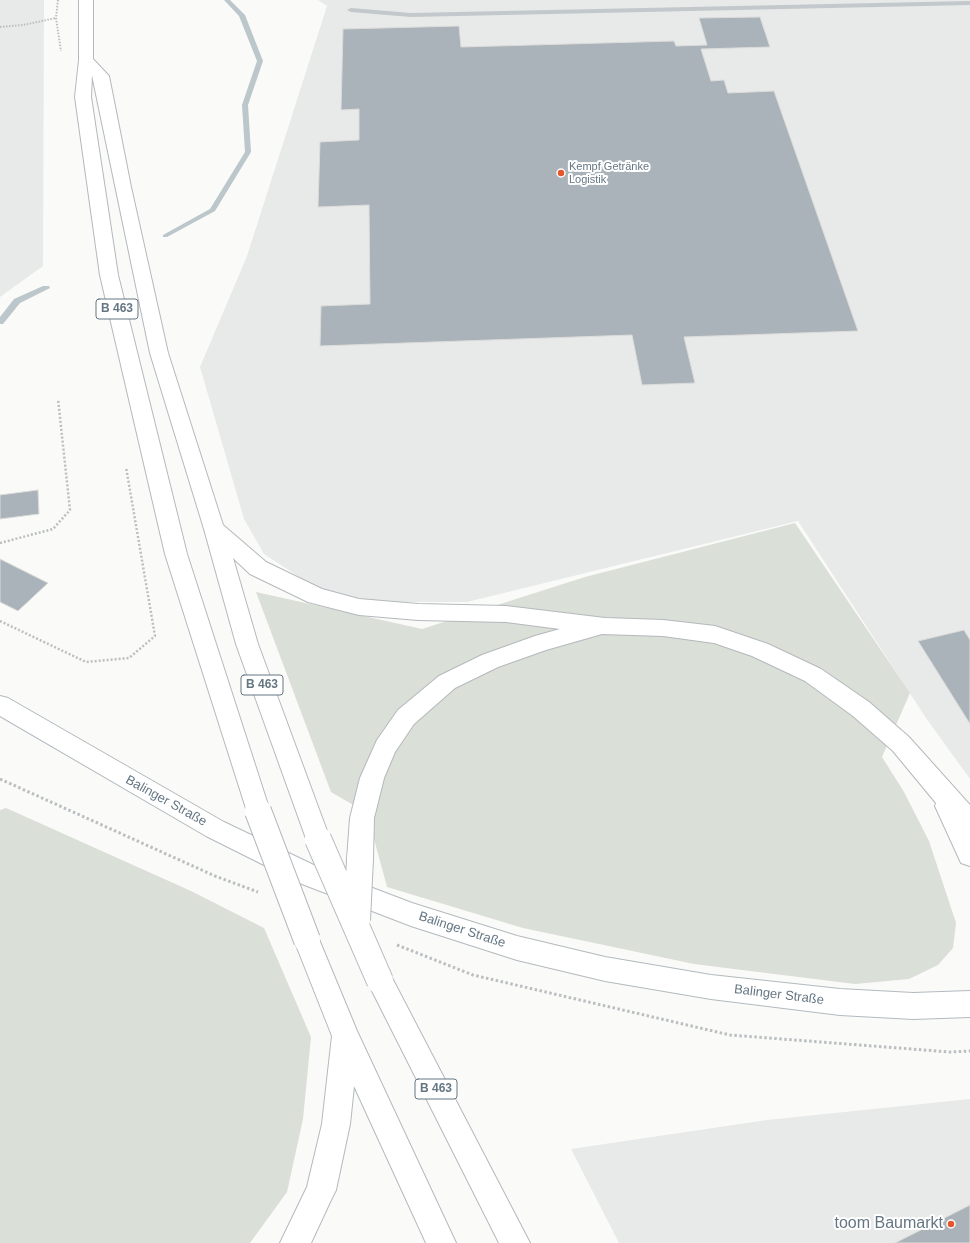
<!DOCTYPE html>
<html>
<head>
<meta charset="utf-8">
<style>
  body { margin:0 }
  canvas { display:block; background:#fafaf8 }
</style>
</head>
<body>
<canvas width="970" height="1243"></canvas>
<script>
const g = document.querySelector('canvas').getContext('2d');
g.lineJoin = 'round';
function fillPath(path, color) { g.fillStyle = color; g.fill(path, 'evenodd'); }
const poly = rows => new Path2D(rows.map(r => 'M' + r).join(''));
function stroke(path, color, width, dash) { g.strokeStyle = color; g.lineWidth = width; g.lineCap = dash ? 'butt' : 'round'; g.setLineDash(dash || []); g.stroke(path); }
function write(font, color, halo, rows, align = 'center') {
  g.font = font + ' Arial,sans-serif'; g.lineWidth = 4; g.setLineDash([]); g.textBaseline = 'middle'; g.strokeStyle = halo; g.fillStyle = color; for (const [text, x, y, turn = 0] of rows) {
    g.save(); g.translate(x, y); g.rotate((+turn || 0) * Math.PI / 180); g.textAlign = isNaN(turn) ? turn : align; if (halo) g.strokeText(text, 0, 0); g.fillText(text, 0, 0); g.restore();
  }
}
fillPath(poly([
  [0,0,44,0,43,266,0,297],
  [318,0,970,0,970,779,926,718,798,521,467,602,381,602,321,591,264,554,244,519,200,367,247,256,327,6],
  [970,1099,970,1243,619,1243,571,1149,767,1120]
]), '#e8e9e9');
fillPath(poly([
  [795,523,910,693,882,757,904,792,929,841,956,923,953,948,938,965,909,979,855,984,694,964,523,928,387,887,367,813,331,792,256,592,422,629,585,577],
  [6,808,191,891,264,928,311,1037,303,1119,287,1192,250,1243,0,1243,0,810]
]), '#dadfd7');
fillPath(poly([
  [224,0,230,0,245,15,263,61,248,105,251,152,215,211,167,237,163,237,163,235,210,209,245,152,242,105,257,61,239,16,224,0],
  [43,286,49,286,50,288,20,303,3,324,0,324,0,317,14,299,43,286]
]), '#bbc7cb');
const building = poly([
  [760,17,770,47,701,49,711,81,724,80,728,93,774,91,858,331,684,337,695,383,642,385,632,335,320,346,321,306,370,304,369,205,318,207,320,142,359,140,359,109,341,110,343,29,459,26,461,47,674,41,676,46,707,45,699,18,760,17],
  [38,490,39,514,0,519,0,495,38,490],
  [0,559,48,583,18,611,0,602,0,559],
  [964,630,970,640,970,724,918,641,964,630],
  [970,1205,970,1243,895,1243,970,1205]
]);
fillPath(building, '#aab3b9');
stroke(building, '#dcdcda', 1);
const secondary = poly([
  [0,696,8,698,224,822,320,868,412,903,517,936,605,957,711,975,840,989,913,993,970,991,970,1017,913,1019,840,1015,711,999,605,981,517,960,411,926,302,884,206,836,0,716,0,696]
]);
const trunk = poly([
  [79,0,93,0,93,59,109,76,131,187,168,353,223,525,266,562,322,589,359,599,418,604,506,606,605,618,663,620,715,626,768,644,821,669,869,702,909,737,970,805,970,866,961,863,935,806,936,803,893,751,853,716,805,681,752,656,714,643,663,636,602,634,546,650,498,667,455,688,414,724,395,752,384,778,374,818,373,859,369,867,360,870,351,867,347,859,350,818,360,778,377,740,398,710,439,676,482,655,535,636,560,629,506,622,418,620,359,615,308,602,250,574,233,558,258,644,330,839,327,847,318,850,309,847,236,644,204,529,150,353,92,75,91,97,118,275,187,554,270,811,267,818,258,821,249,818,165,554,100,275,75,97,79,60,79,0],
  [307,928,316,932,357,1031,456,1243,426,1243,354,1086,350,1124,336,1190,331,1200,311,1243,280,1243,307,1187,322,1124,332,1036,294,940,298,932,307,928],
  [380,969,389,972,530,1243,499,1243,367,981,371,972,380,969]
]);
stroke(secondary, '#b3babf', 2);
stroke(trunk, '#b4b9bd', 2);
stroke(poly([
  [58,0,56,18,61,51],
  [0,27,23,25,56,18]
]), '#bbbfc2', 2, [1.5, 1.5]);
stroke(poly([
  [0,543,53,529,70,510,58,399],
  [0,621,86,662,129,658,155,636,126,467]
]), '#bbbfc2', 2.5, [2, 2]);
stroke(poly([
  [0,779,215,876,258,892],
  [397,945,473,975,730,1035,950,1052,970,1051]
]), '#bbbfc2', 3, [2.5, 2.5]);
fillPath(poly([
  [970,1,970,5,411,17,351,12,347,10,351,8,411,13,970,1]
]), '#c3c8cc');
fillPath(secondary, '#fff');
fillPath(trunk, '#fff');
const trunkBridge = poly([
  [258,811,307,940],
  [318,839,380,981],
  [357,920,360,859]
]);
stroke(trunkBridge, '#b4b9bd', 28, []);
stroke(trunkBridge, '#fff', 26);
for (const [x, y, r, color] of [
  [561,173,4,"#e4572e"],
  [951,1224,4,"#e4572e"]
]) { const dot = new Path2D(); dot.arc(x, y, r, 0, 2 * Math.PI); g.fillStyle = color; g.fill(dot); stroke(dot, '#fff', 1.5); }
write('11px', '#657683', '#fff', [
  ["Kempf Getränke",569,167],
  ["Logistik",569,180]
], 'left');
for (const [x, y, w] of [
  [117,309,42],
  [262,685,42],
  [436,1089,42]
]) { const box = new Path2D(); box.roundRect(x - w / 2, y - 10, w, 20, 3); g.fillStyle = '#fff'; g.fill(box); stroke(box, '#657683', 1); }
write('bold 12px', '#657683', null, [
  ["B 463",117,309],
  ["B 463",262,685],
  ["B 463",436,1089]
]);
write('13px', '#657683', '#fff', [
  ["Balinger Straße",166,801,29],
  ["Balinger Straße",462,930,18],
  ["Balinger Straße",779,995,7]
]);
write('16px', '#657683', '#fff', [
  ["toom Baumarkt",943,1224]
], 'right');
</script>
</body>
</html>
